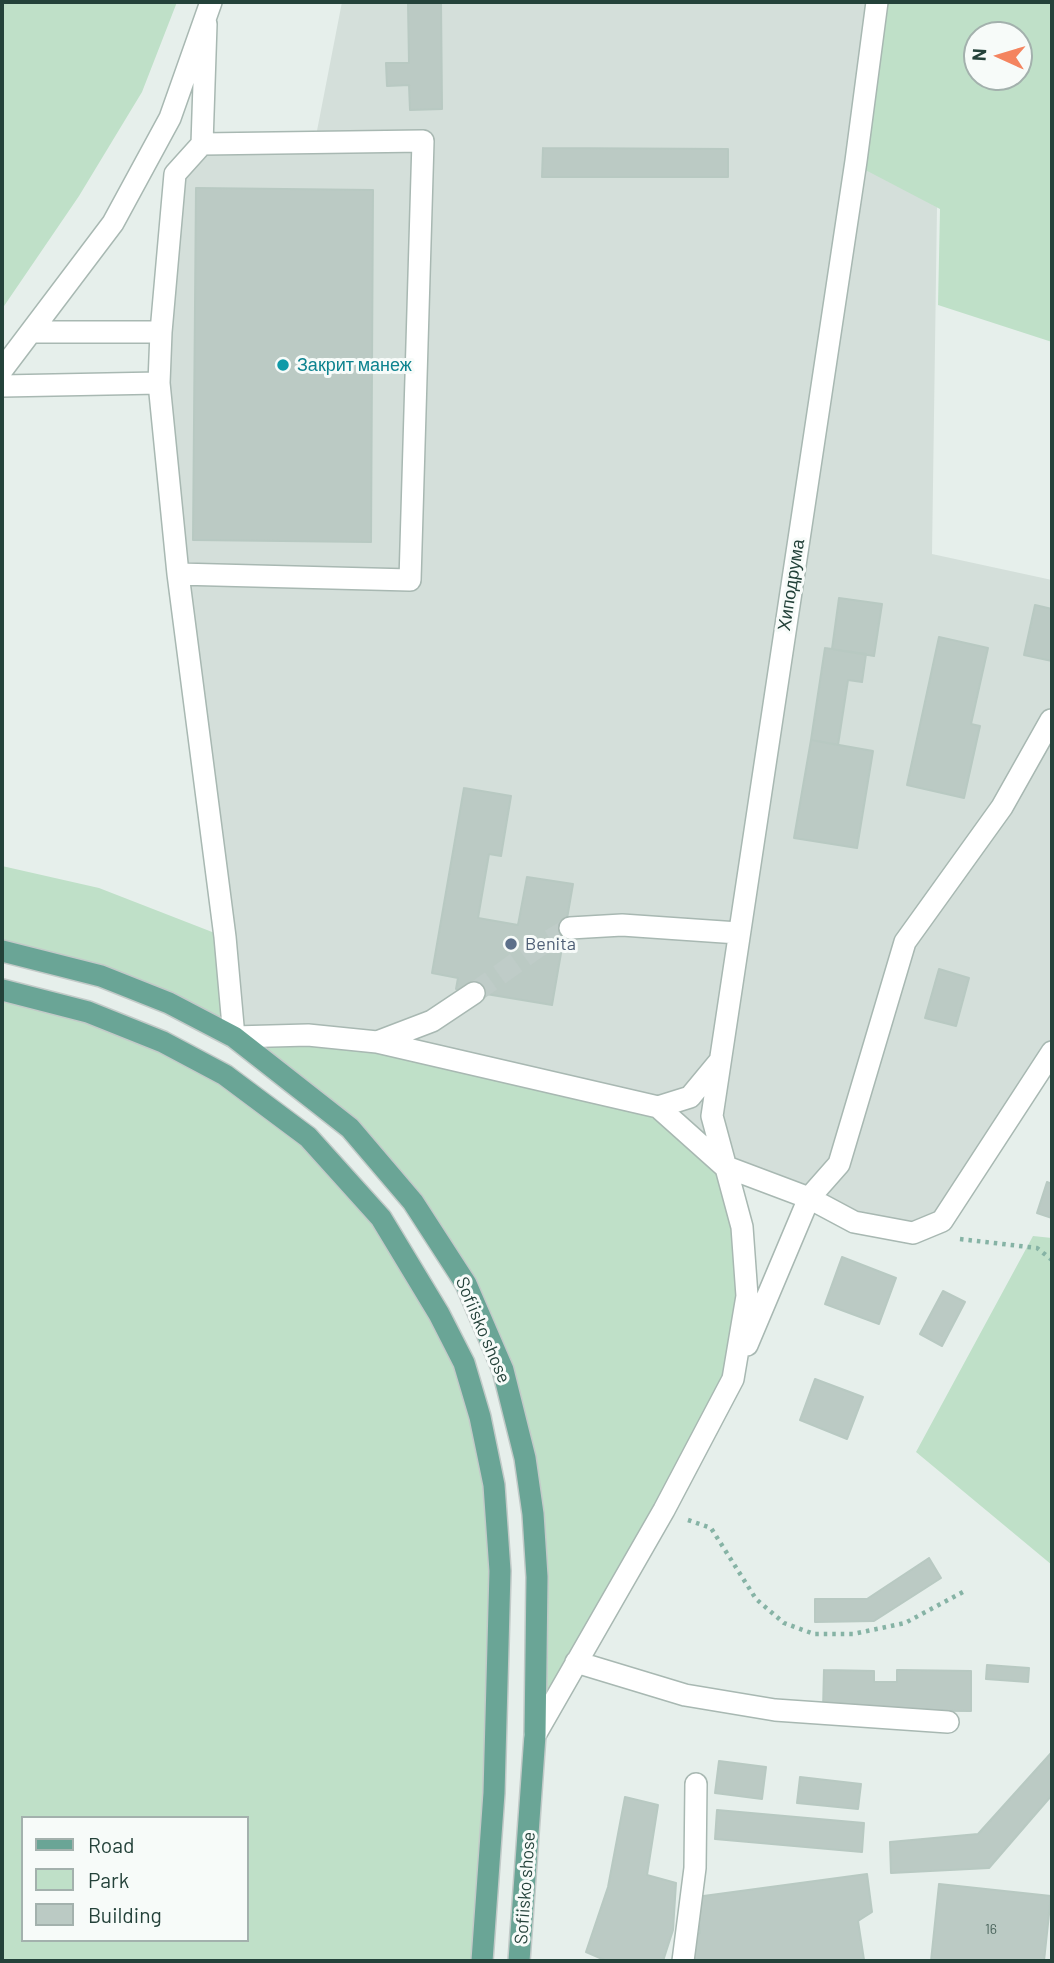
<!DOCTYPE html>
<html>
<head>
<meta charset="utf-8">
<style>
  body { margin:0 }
  #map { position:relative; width:1054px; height:1963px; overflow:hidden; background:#e6efeb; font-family:Barlow,sans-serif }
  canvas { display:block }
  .frame { position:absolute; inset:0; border:4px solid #24423a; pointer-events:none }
  .legend { position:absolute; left:21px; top:1816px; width:228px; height:126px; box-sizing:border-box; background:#f7fbf9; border:2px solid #a3b1ad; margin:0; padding:9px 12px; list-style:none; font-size:21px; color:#24423a }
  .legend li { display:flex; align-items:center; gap:14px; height:35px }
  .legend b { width:35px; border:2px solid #a3b1ad }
  .north { position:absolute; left:963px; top:21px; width:70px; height:70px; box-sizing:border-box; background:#f7fbf9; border:2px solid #a3b1ad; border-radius:50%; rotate:274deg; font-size:19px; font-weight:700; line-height:28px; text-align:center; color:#24423a }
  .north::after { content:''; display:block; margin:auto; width:24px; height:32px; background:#f4845f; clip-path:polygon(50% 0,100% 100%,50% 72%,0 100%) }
</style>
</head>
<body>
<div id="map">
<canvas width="1054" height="1963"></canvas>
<div class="frame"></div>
<ul class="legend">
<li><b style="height:9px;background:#6aa596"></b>Road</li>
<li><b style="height:19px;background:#bfe0c8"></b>Park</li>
<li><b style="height:19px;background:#bbcac4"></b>Building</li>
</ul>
<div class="north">N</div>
</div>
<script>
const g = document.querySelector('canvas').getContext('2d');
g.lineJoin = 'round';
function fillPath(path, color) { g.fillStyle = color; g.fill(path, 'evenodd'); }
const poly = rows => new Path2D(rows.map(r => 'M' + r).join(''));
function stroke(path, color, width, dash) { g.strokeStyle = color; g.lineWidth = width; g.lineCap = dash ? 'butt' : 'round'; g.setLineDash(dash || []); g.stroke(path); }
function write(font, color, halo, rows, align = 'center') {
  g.font = font + ' Barlow,sans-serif'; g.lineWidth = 6; g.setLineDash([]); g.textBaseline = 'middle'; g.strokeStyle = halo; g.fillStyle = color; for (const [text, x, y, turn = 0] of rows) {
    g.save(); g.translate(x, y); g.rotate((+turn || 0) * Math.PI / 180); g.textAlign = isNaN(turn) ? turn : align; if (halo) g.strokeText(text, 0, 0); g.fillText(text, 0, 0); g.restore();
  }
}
fillPath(poly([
  [342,2,877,2,856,161,937,207,932,554,1052,580,1052,1052,942,1221,913,1233,234,1037,159,383,175,174,202,144,315,141]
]), '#d4dfda');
fillPath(poly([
  [2,2,177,2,142,92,79,196,2,309],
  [876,2,1052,2,1052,342,938,305,940,209,854,164],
  [977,35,1019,35,1019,77,977,77],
  [2,866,99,888,225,937,234,1037,308,1035,658,1107,724,1166,742,1227,733,1379,535,1735,525,1458,466,1284,350,1128,169,1003,2,951],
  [2,990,225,1075,381,1218,439,1314,494,1485,482,1961,2,1961],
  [23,1818,247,1818,247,1940,23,1940],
  [1033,1236,1052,1238,1052,1565,916,1452]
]), '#bfe0c8');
const building = poly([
  [408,2,441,2,442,109,410,110,409,85,387,86,386,63,409,63,408,2],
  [543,148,728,149,728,177,542,177,543,148],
  [196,188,373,190,371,542,193,540,196,188],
  [839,598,882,604,874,656,832,649,839,598],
  [1035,605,1052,609,1052,661,1024,655,1035,605],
  [939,637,988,648,971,724,980,726,964,798,907,785,939,637],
  [825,648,866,654,862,682,848,680,838,745,811,740,825,648],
  [811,740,873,751,857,848,794,838,811,740],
  [464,788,511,796,501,856,489,854,478,918,518,925,527,877,573,884,552,1005,456,989,458,978,432,973,464,788],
  [939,969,969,978,956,1026,925,1018,939,969],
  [1047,1182,1052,1184,1052,1218,1037,1213,1047,1182],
  [842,1257,896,1278,879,1324,825,1304,842,1257],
  [943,1291,965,1302,942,1346,920,1334,943,1291],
  [815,1379,863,1397,847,1439,800,1420,815,1379],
  [929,1558,941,1578,874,1621,815,1622,815,1599,867,1599,929,1558],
  [987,1665,1029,1668,1028,1682,986,1679,987,1665],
  [824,1670,874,1671,874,1682,897,1682,897,1670,971,1671,971,1711,823,1710,824,1670],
  [1052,1752,1052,1795,989,1868,891,1873,890,1842,978,1834,1052,1752],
  [719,1761,766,1767,762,1799,715,1793,719,1761],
  [800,1777,861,1784,858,1809,797,1803,800,1777],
  [625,1797,658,1805,647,1875,676,1883,673,1930,663,1961,607,1961,586,1952,608,1887,625,1797],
  [717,1810,864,1823,862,1852,715,1839,717,1810],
  [867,1874,872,1912,858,1921,864,1960,693,1961,690,1934,700,1933,696,1897,867,1874],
  [939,1884,1051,1896,1044,1961,931,1961,939,1884]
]);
fillPath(building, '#bbcac4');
stroke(building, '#b8c9c2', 2);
stroke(poly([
  [474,993,538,947,570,928]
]), '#bfccc8', 21, [21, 10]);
const minor = poly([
  [161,332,175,174,202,144],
  [2,370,113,223,170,118,211,2],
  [159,383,178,574,225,937,234,1037,308,1035,377,1042,658,1107,724,1166,809,1198,747,1345],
  [2,386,159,383,161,332,32,332],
  [178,574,410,580,423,141,202,144,206,24],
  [1051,720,1002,807,905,942,839,1164,809,1198,854,1222,913,1233,942,1221,1052,1052],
  [570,928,622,925,738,933],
  [377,1042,432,1021,474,993],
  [658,1107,690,1097,719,1062],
  [576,1662,685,1695,775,1710,948,1722],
  [535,1735,664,1510,733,1379,747,1296,742,1227,712,1116,856,161,877,2],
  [683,1961,695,1868,696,1784]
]);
const major = poly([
  [2,951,101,976,169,1003,234,1037,350,1128,413,1202,466,1284,503,1370,525,1458,533,1514,537,1577,535,1735,519,1961],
  [2,990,88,1012,163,1042,225,1075,308,1137,381,1218,439,1314,464,1363,480,1417,494,1485,500,1571,494,1793,482,1961]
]);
stroke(minor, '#a8b8b2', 24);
stroke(major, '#c2cac8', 24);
stroke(poly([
  [960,1239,1037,1248,1052,1260],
  [688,1520,711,1528,756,1599,784,1623,814,1634,853,1634,905,1623,963,1592]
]), '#86b3a5', 4.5, [3.5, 5]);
stroke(minor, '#fff', 21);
stroke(major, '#6aa596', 21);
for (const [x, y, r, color] of [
  [283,365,7,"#0f9aa8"],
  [511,944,7,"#5c6f8a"]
]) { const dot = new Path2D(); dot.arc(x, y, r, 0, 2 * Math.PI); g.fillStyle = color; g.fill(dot); stroke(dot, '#f7fbf9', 2.5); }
write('14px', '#4a645c', null, [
  ["16",991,1929]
]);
write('18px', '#0d838f', '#f7fbf9', [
  ["Закрит манеж",297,365]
], 'left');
write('18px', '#24423a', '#f7fbf9', [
  ["Хиподрума",791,585,-81],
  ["Sofiisko shose",483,1330,67],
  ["Sofiisko shose",525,1888,-86]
]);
write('18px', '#4e5e75', '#f7fbf9', [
  ["Benita",525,944]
], 'left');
</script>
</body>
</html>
